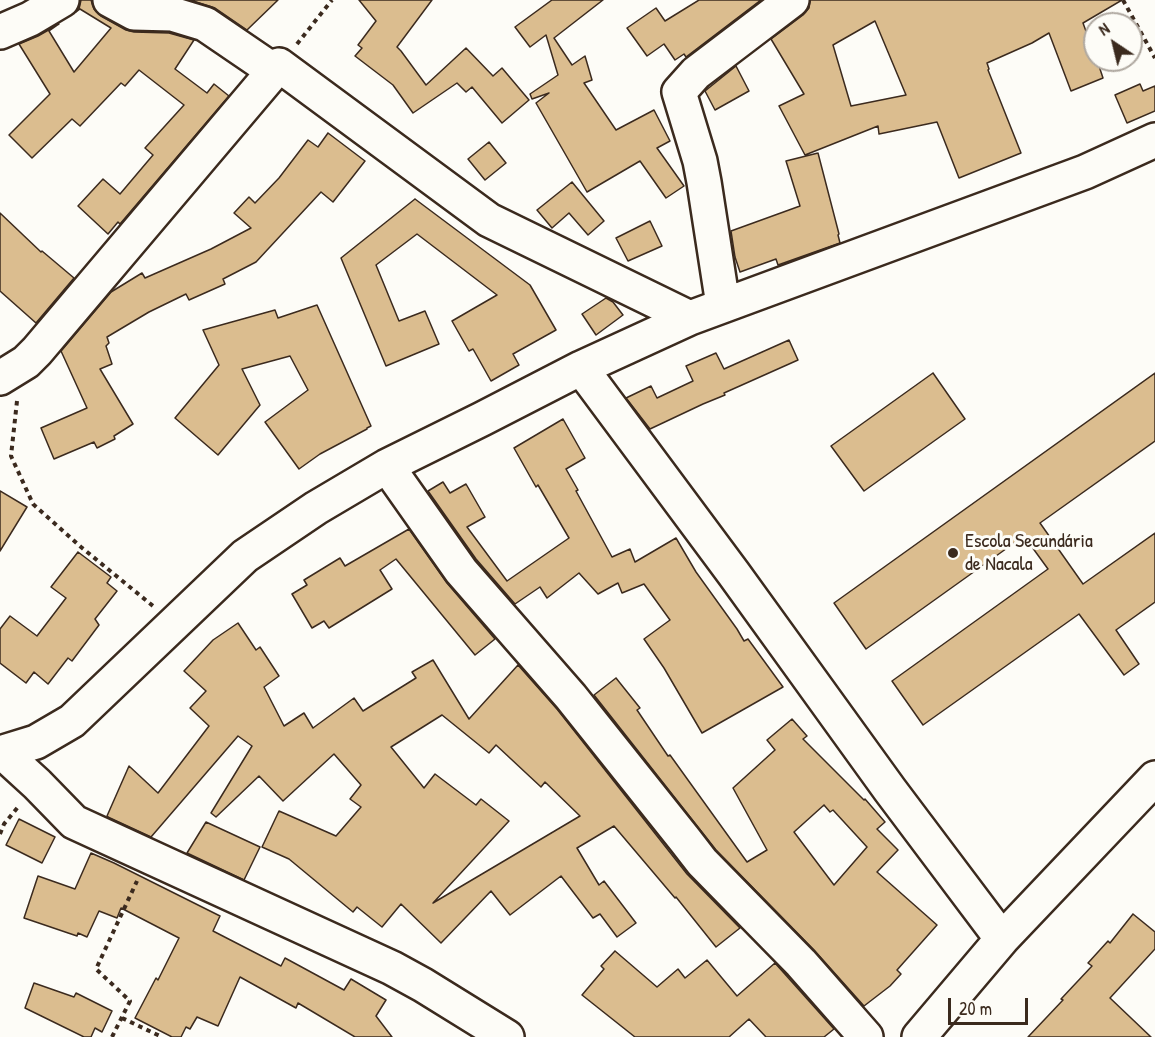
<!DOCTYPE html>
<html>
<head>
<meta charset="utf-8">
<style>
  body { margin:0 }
  #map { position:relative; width:1155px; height:1037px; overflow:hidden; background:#fdfcf7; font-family:"Patrick Hand",sans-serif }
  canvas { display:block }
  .north { position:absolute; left:1083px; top:12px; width:60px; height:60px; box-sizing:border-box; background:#fdfcf7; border:2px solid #afa8a0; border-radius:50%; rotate:325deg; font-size:16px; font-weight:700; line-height:24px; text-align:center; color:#3b2a1e }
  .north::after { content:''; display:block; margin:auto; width:21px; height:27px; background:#3b2a1e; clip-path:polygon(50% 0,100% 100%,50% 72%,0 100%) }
  .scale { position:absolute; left:948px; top:998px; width:80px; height:27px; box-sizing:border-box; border:3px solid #3b2a1e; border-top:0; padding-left:8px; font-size:18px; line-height:21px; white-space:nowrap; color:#3b2a1e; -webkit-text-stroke:4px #fdfcf7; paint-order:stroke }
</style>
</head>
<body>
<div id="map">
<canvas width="1155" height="1037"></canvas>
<div class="north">N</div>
<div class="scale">20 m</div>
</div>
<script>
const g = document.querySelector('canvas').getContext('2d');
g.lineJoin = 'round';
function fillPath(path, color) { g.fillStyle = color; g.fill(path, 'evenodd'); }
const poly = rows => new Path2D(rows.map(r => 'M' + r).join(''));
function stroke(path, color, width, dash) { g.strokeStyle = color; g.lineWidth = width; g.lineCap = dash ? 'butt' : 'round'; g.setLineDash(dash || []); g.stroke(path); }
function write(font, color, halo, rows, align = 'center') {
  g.font = font + ' "Patrick Hand",sans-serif'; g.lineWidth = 6; g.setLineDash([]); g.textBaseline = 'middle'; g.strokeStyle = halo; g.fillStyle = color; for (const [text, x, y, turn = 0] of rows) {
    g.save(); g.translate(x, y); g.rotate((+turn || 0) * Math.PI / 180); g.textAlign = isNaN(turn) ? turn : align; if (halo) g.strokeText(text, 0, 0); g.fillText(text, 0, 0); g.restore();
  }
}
const building = poly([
  [81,0,91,0,94,9,101,16,126,30,134,32,169,33,194,40,175,69,207,93,214,84,229,96,120,224,118,222,108,234,78,206,103,179,120,194,153,155,145,148,184,105,139,70,125,86,121,83,80,126,72,119,32,158,9,135,50,94,19,44,38,36,59,24,49,31,74,72,111,28,80,9,76,12,79,9,81,0],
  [190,0,278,0,247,30,215,8,190,0],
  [359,0,432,0,397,47,401,51,426,85,466,48,493,76,502,68,529,100,502,123,472,87,466,92,457,83,413,113,393,85,355,56,362,48,358,45,376,21,359,0],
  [552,0,603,0,554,38,572,65,585,56,592,80,584,83,616,130,654,110,670,141,657,148,684,186,666,198,640,161,587,192,536,103,549,93,532,99,530,94,558,75,546,35,530,47,515,27,552,0],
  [699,0,761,0,686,57,684,54,675,60,664,44,647,56,627,28,656,8,665,21,699,0],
  [810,0,1122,0,1083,23,1095,56,1095,60,1097,60,1103,78,1071,91,1049,33,1032,43,987,63,989,69,988,70,1021,153,959,178,937,122,879,134,878,126,805,155,779,106,804,94,771,39,803,15,809,8,810,0],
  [875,21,906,95,851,106,833,45,875,21],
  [736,66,749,91,715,110,705,91,736,66],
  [1140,84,1143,91,1155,86,1155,111,1127,123,1115,95,1140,84],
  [328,133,365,161,333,202,321,192,256,262,223,279,225,284,189,300,186,294,149,312,107,337,109,343,106,346,112,364,100,369,133,424,114,436,115,439,97,448,94,442,54,459,41,428,87,408,61,351,111,292,142,273,145,278,211,249,251,228,234,213,249,197,255,203,279,178,308,140,318,147,328,133],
  [489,142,506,163,485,180,468,159,489,142],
  [818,153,839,234,838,235,840,243,778,265,776,259,740,272,735,257,731,231,800,206,786,161,818,153],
  [572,182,604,221,588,235,569,213,552,228,537,210,572,182],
  [415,199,530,285,556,330,513,354,519,365,491,381,473,349,469,351,452,321,497,295,417,234,376,265,399,321,425,311,439,344,386,366,341,258,415,199],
  [0,213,41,252,42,251,74,278,36,323,0,291,0,213],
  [650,221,662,246,628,261,616,238,650,221],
  [606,298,613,302,623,315,596,335,582,314,606,298],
  [317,305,371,426,367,428,367,429,320,454,299,469,265,422,308,390,290,356,242,369,260,405,218,455,175,418,219,365,203,330,275,310,278,318,317,305],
  [789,340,798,360,724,393,725,395,703,404,650,429,626,398,651,386,657,398,693,381,686,366,716,353,724,369,789,340],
  [933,373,965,419,864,491,831,446,933,373],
  [1155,373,1155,441,1040,523,1083,584,1155,533,1155,602,1116,630,1139,664,1124,675,1079,614,923,725,892,681,1048,569,1024,536,866,649,834,603,1155,373],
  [563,419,585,458,566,469,578,490,576,491,612,557,630,549,635,562,676,538,696,572,737,629,744,641,748,639,783,687,702,733,664,668,644,639,670,620,644,584,622,593,618,583,598,594,579,573,547,598,540,587,515,604,476,559,428,491,443,482,450,493,466,484,485,517,467,527,507,581,569,538,538,485,536,487,514,448,563,419],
  [0,491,27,507,0,551,0,491],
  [409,529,447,583,495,639,475,655,396,559,380,570,392,589,329,628,324,621,312,628,292,594,307,585,304,580,340,558,345,566,409,529],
  [78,552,111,577,107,583,117,591,95,619,99,625,72,661,68,658,48,684,34,672,26,683,0,663,0,629,10,616,37,636,66,598,51,587,78,552],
  [238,623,256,650,260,647,279,676,264,687,284,726,304,713,313,728,354,698,363,711,416,678,412,672,433,660,469,719,518,665,557,709,687,874,740,928,716,947,676,897,675,898,614,826,577,848,599,885,604,881,636,923,617,937,600,914,593,918,561,876,510,915,491,891,441,943,401,904,382,927,357,907,353,912,289,859,262,847,279,811,336,836,361,807,350,799,361,785,334,754,283,801,259,776,216,817,211,813,252,746,238,736,151,837,110,818,107,816,129,766,158,793,209,726,190,708,206,691,184,671,213,640,238,623],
  [442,715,489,753,496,745,541,787,545,782,580,816,433,903,509,821,481,799,476,805,435,774,424,788,391,747,442,715],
  [616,678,640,708,637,710,668,756,670,755,747,862,767,850,733,788,775,750,767,740,792,719,807,736,803,739,864,800,865,799,885,822,877,829,898,850,877,872,937,925,897,970,901,974,890,986,864,1006,814,950,716,850,594,695,616,678],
  [824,805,830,812,833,810,867,847,834,885,794,832,824,805],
  [19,819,55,837,42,863,6,845,19,819],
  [206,822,260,847,244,880,187,853,206,822],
  [91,853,114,863,220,916,213,931,281,966,285,958,344,990,351,979,386,1000,376,1016,392,1037,355,1037,298,1003,296,1008,240,977,218,1026,197,1017,190,1029,186,1027,181,1037,172,1037,135,1018,156,978,158,980,179,938,121,908,117,918,99,911,87,937,78,933,77,936,24,918,38,876,75,889,91,853],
  [1133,914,1155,932,1155,949,1110,998,1151,1037,1028,1037,1063,1000,1061,999,1092,966,1088,963,1108,941,1110,943,1133,914],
  [615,951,657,987,678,969,685,978,707,960,737,996,775,963,834,1029,824,1037,766,1037,749,1019,729,1037,635,1037,582,995,604,969,601,966,615,951],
  [34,983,74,997,76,993,112,1011,102,1032,95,1028,91,1037,84,1037,25,1008,34,983]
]);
fillPath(building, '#dbbd8f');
stroke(building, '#3b2a1e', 1.5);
const minor = poly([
  [110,0,134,13,172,14,205,24,274,71],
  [0,32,30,19,62,0],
  [723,305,704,182,700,161,679,92,696,73,792,0],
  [581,368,734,574,890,790,1002,939],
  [0,378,26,362,37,351,279,65,489,220,690,318],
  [387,466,461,571,571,697,685,840,702,862,801,963,866,1037],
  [0,753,36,742,72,721,245,556,316,508,387,466,482,419,581,368,690,318,1085,172,1155,140],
  [3,753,37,784,74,822,392,968,423,985,507,1037],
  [919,1037,1002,939,1155,778]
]);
stroke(minor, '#3b2a1e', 38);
stroke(poly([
  [1123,0,1155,58],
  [297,44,332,0],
  [17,401,11,456,33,504,81,547,153,606],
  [0,834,4,824,18,807],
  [122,1018,162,1037],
  [112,1037,130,1001,96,969,137,881]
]), '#3b2a1e', 4, [4.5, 4.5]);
stroke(minor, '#fdfcf7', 33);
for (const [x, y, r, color] of [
  [953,553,6,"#3b2a1e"]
]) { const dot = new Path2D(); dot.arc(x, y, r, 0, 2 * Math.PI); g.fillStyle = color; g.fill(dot); stroke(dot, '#fdfcf7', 2); }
write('20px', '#3b2a1e', '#fdfcf7', [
  ["Escola Secundária",965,542],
  ["de Nacala",965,565]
], 'left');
</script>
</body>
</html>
